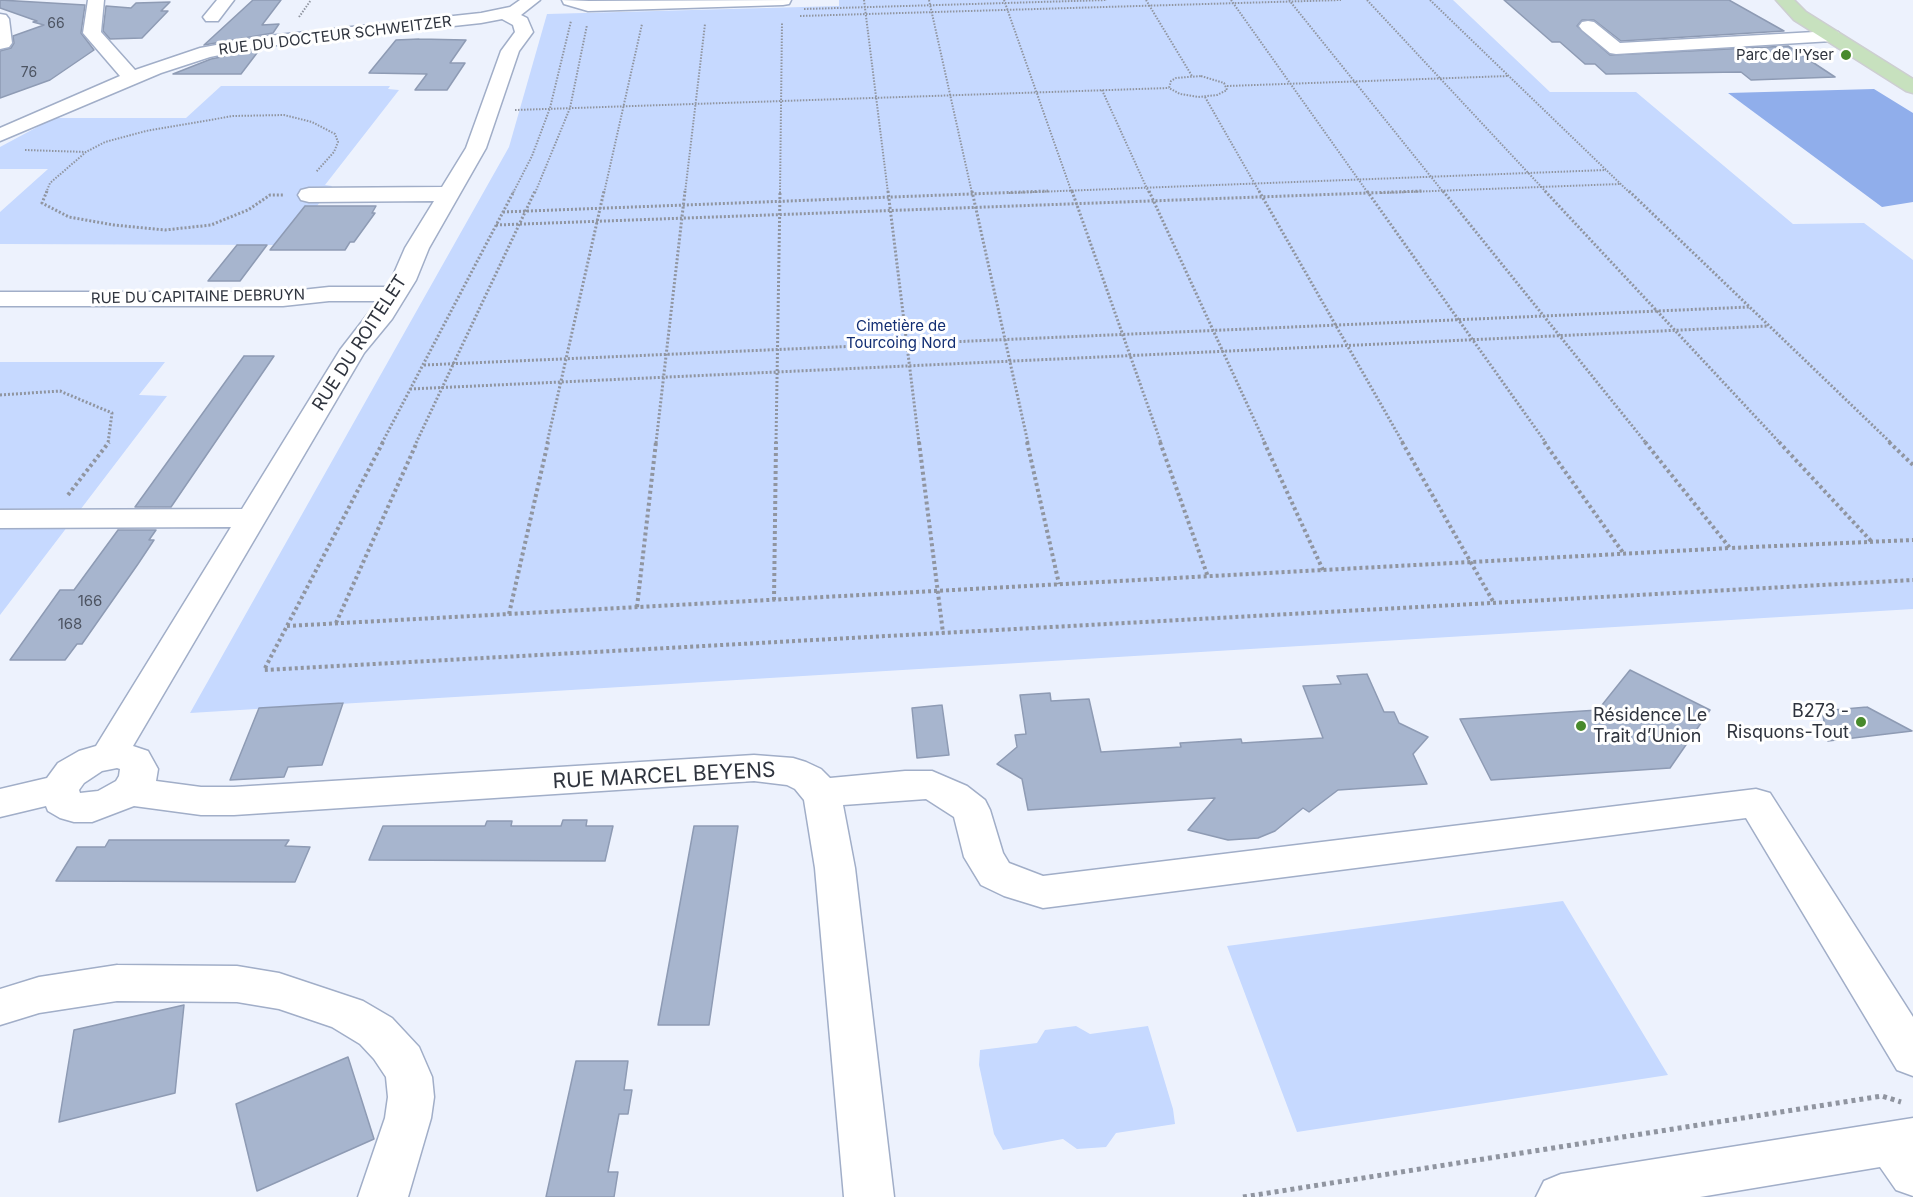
<!DOCTYPE html>
<html>
<head>
<meta charset="utf-8">
<style>
  body { margin:0 }
  canvas { display:block; background:#edf2fd }
</style>
</head>
<body>
<canvas width="1913" height="1197"></canvas>
<script>
const g = document.querySelector('canvas').getContext('2d');
g.lineJoin = 'round';
function fillPath(path, color) { g.fillStyle = color; g.fill(path, 'evenodd'); }
const poly = rows => new Path2D(rows.map(r => 'M' + r).join(''));
function stroke(path, color, width, dash) { g.strokeStyle = color; g.lineWidth = width; g.lineCap = dash ? 'butt' : 'round'; g.setLineDash(dash || []); g.stroke(path); }
function write(font, color, halo, rows, align = 'center') {
  g.font = font + ' Inter,sans-serif'; g.lineWidth = 6; g.setLineDash([]); g.textBaseline = 'middle'; g.strokeStyle = halo; g.fillStyle = color; for (const [text, x, y, turn = 0] of rows) {
    g.save(); g.translate(x, y); g.rotate((+turn || 0) * Math.PI / 180); g.textAlign = isNaN(turn) ? turn : align; if (halo) g.strokeText(text, 0, 0); g.fillText(text, 0, 0); g.restore();
  }
}
fillPath(poly([
  [839,0,1453,0,1550,92,1636,92,1793,224,1864,223,1913,260,1913,609,190,713,509,147,547,14,839,6],
  [221,86,390,86,388,89,399,90,325,185,332,186,317,206,305,206,276,245,0,244,0,212,48,169,0,169,0,147,54,118,186,118],
  [0,362,165,362,139,395,167,396,0,615],
  [1563,901,1668,1075,1297,1132,1227,946],
  [1076,1026,1090,1034,1148,1026,1173,1109,1175,1124,1116,1133,1106,1147,1077,1149,1063,1139,1003,1150,994,1134,979,1065,980,1050,1037,1043,1045,1030]
]), '#c6d9ff');
fillPath(poly([
  [1874,89,1913,113,1913,202,1882,207,1728,93]
]), '#90aeeb');
const building = poly([
  [0,0,85,5,81,33,94,50,50,80,0,98,0,51,11,48,14,43,13,36,44,25,33,22,37,21,0,8,0,0],
  [253,0,281,0,262,25,279,24,273,33,204,45,253,0],
  [1504,0,1729,0,1784,31,1621,41,1594,20,1582,20,1577,26,1610,55,1788,46,1835,77,1751,80,1741,72,1606,74,1595,64,1585,64,1560,42,1552,42,1504,0],
  [170,2,161,11,168,11,142,38,110,39,103,31,106,6,131,8,136,3,170,2],
  [419,39,466,40,450,63,465,63,447,90,415,90,427,74,369,73,396,40,419,39],
  [260,49,241,74,173,74,211,59,260,49],
  [305,206,376,206,372,213,375,213,354,242,350,242,345,250,270,250,305,206],
  [237,245,267,245,240,281,208,281,237,245],
  [244,356,274,356,171,507,135,507,244,356],
  [118,530,156,530,149,540,154,540,138,564,82,644,77,644,65,660,10,660,60,590,74,590,118,530],
  [1630,670,1710,710,1670,768,1491,780,1460,719,1598,710,1630,670],
  [1367,674,1384,712,1394,712,1399,723,1428,737,1413,754,1427,784,1338,790,1309,812,1303,808,1275,831,1258,838,1228,840,1188,830,1215,798,1028,810,1022,779,997,764,1017,747,1015,735,1026,734,1020,695,1050,693,1051,701,1089,699,1101,752,1181,747,1180,743,1241,739,1242,743,1323,738,1303,686,1341,684,1337,676,1367,674],
  [343,703,322,765,288,767,284,777,230,780,259,708,343,703],
  [942,705,949,755,917,758,912,708,942,705],
  [1867,707,1912,731,1828,741,1822,711,1867,707],
  [563,820,587,820,586,826,613,826,605,861,369,860,383,826,485,826,487,821,512,821,511,826,561,826,563,820],
  [694,826,738,826,709,1025,658,1025,694,826],
  [109,840,289,840,285,846,310,847,295,882,56,881,77,847,105,847,109,840],
  [184,1005,175,1093,59,1122,74,1030,184,1005],
  [348,1057,374,1139,257,1191,236,1104,348,1057],
  [576,1061,628,1061,624,1090,632,1090,628,1114,619,1114,608,1172,618,1172,614,1197,546,1197,576,1061]
]);
fillPath(building, '#a7b5ce');
stroke(building, '#8e9bb4', 1.5);
const minor = poly([
  [88,0,104,0,101,32,135,70,200,48,259,37,481,13,510,7,520,0,540,0,521,15,527,18,533,32,519,51,486,148,429,248,416,280,392,319,364,353,133,746,148,751,158,769,156,781,201,787,234,787,754,755,793,758,806,762,821,769,830,778,905,771,932,771,967,786,985,800,990,810,1003,853,1009,863,1043,876,1756,789,1770,793,1913,1017,1913,1076,1897,1070,1746,818,1043,908,1004,896,981,885,964,857,954,817,926,799,843,805,855,868,894,1197,844,1197,815,868,804,800,795,789,787,785,754,781,234,815,201,815,134,806,92,822,74,822,60,818,48,811,46,806,0,817,0,789,47,778,58,763,79,751,96,746,231,527,0,528,0,510,242,509,340,350,378,301,329,301,283,306,0,306,0,292,283,292,329,287,388,287,405,248,434,201,309,202,301,200,298,195,301,190,309,188,442,187,466,148,501,51,515,32,513,25,502,19,481,23,259,47,210,57,161,73,0,141,0,128,120,76,83,33,88,0],
  [117,768,120,769,119,776,116,781,98,791,80,793,79,790,84,783,102,771,117,768],
  [217,0,234,0,218,21,206,21,203,17,217,0],
  [562,0,589,1,791,0,789,4,783,5,588,11,564,4,562,0],
  [0,14,6,15,9,19,12,43,9,47,0,49,0,14],
  [1588,21,1594,22,1620,43,1832,31,1838,32,1841,36,1838,40,1832,41,1616,54,1610,53,1582,30,1579,26,1582,22,1588,21],
  [117,965,237,966,279,973,363,1001,392,1018,419,1047,432,1077,434,1097,431,1118,408,1197,358,1197,385,1118,388,1097,386,1077,374,1059,360,1044,332,1027,279,1009,237,1002,117,1001,39,1013,0,1025,0,989,39,977,117,965],
  [1913,1118,1913,1196,1896,1190,1880,1167,1700,1197,1536,1197,1544,1181,1561,1174,1913,1118]
]);
const major = poly([
  [1776,0,1794,0,1806,12,1913,79,1913,93,1906,91,1794,20,1776,0]
]);
stroke(minor, '#a1aec8', 3);
stroke(major, '#cdced1', 3);
stroke(poly([
  [864,0,888,193],
  [929,0,972,193],
  [1004,0,1072,193],
  [1146,0,1192,76],
  [1231,0,1368,193],
  [1289,0,1444,193],
  [1367,0,1547,193],
  [1430,0,1630,193],
  [804,9,1107,0],
  [800,16,1341,0],
  [299,17,311,0],
  [1201,76,1224,83,1227,90,1217,95,1198,97,1180,94,1169,88,1171,81,1176,78,1201,76],
  [1227,86,1508,76],
  [1102,90,1149,193],
  [1205,97,1260,193],
  [515,110,1169,88],
  [25,150,86,152],
  [46,193,50,183,86,152,105,142,146,131,233,116,284,115,312,122,335,134,338,142,334,152,316,172],
  [513,193,532,156,550,108,571,21],
  [535,193,570,108,587,25],
  [604,193,642,24],
  [685,193,705,24],
  [780,193,782,22],
  [1009,193,1606,170],
  [1381,193,1620,184]
]), '#9095a0', 2, [1.5, 1.5]);
stroke(poly([
  [47,191,42,203,69,217,114,225,165,230,211,225,248,210,270,195,284,195],
  [888,191,919,443],
  [972,191,1028,443],
  [1072,191,1161,443],
  [1149,191,1265,443],
  [1259,191,1403,443],
  [1367,191,1546,443],
  [1443,191,1646,443],
  [1545,191,1780,443],
  [1629,191,1891,443],
  [503,212,1048,191],
  [496,225,1422,191],
  [424,365,1749,307],
  [410,389,1768,326],
  [0,395,60,391,112,413,108,443],
  [382,443,514,191],
  [416,443,535,191],
  [547,443,604,191],
  [656,443,685,191],
  [776,443,780,191]
]), '#9095a0', 3, [2, 2]);
stroke(poly([
  [383,442,264,670,1913,580],
  [919,442,943,633],
  [1027,442,1059,584],
  [1160,442,1208,577],
  [1264,442,1323,570],
  [1402,442,1494,603],
  [1544,442,1624,554],
  [1645,442,1730,548,1913,540],
  [1779,442,1871,541],
  [1889,442,1913,465],
  [68,495,109,442],
  [774,600,776,442],
  [637,607,656,442],
  [509,614,548,442],
  [336,623,417,442],
  [287,626,1730,548]
]), '#9095a0', 4, [3, 3]);
stroke(poly([
  [1243,1197,1882,1096,1901,1102]
]), '#9095a0', 5, [4, 4]);
fillPath(minor, '#fff');
fillPath(major, '#c7e1be');
for (const [x, y, r, color] of [
  [1846,55,6,"#488a2c"],
  [1861,722,6,"#488a2c"],
  [1581,726,6,"#488a2c"]
]) { const dot = new Path2D(); dot.arc(x, y, r, 0, 2 * Math.PI); g.fillStyle = color; g.fill(dot); stroke(dot, '#fff', 2); }
write('14px', '#4d5462', null, [
  ["66",56,24],
  ["76",29,73]
]);
write('15px', '#2f343e', '#fff', [
  ["RUE DU DOCTEUR SCHWEITZER",335,36,-7],
  ["RUE DU CAPITAINE DEBRUYN",198,297,-1]
]);
write('15px', '#2f343e', '#fff', [
  ["Parc de l'Yser",1834,55]
], 'right');
write('15px', '#122e73', '#fff', [
  ["Cimetière de",901,326],
  ["Tourcoing Nord",901,343]
]);
write('15px', '#4d5462', null, [
  ["166",90,601],
  ["168",70,624]
]);
write('18px', '#2f343e', '#fff', [
  ["RUE DU ROITELET",360,343,-57]
]);
write('18px', '#2f343e', '#fff', [
  ["B273 -",1849,712],
  ["Risquons-Tout",1849,733],
  ["Résidence Le",1593,716,"left"],
  ["Trait d’Union",1593,737,"left"]
], 'right');
write('21px', '#2f343e', '#fff', [
  ["RUE MARCEL BEYENS",664,776,-3]
]);
</script>
</body>
</html>
